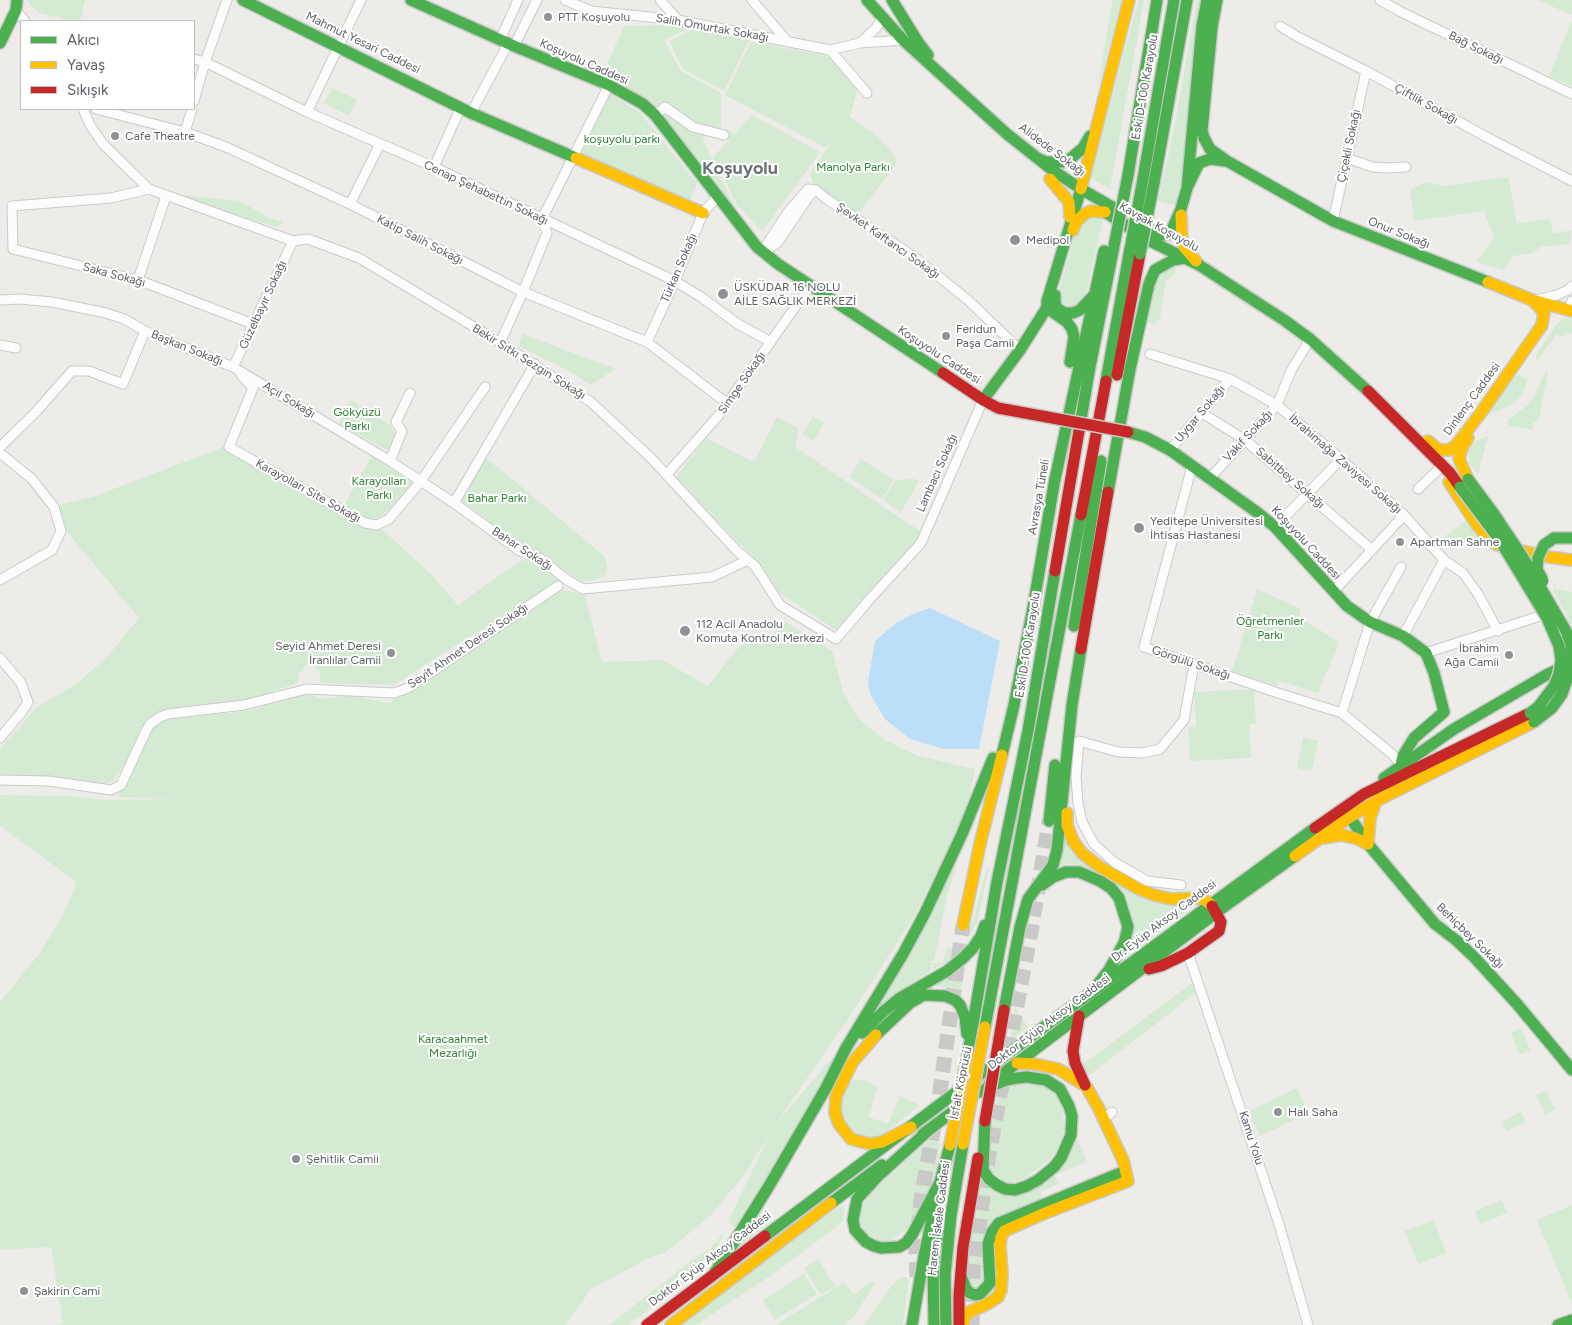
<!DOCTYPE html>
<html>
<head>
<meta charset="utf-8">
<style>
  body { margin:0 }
  #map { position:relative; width:1572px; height:1325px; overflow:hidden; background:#edece8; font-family:Figtree,sans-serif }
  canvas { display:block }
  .legend { position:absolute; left:20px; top:20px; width:175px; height:90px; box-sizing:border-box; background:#fff; border:1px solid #bec0c2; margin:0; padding:6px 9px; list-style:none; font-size:15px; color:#5d6166 }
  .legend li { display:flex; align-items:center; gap:10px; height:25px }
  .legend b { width:25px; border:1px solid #bec0c2 }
</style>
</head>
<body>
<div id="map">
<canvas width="1572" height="1325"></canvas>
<ul class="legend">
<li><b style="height:6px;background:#4caf50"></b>Akıcı</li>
<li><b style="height:6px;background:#ffc107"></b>Yavaş</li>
<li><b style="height:6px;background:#c62828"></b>Sıkışık</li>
</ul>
</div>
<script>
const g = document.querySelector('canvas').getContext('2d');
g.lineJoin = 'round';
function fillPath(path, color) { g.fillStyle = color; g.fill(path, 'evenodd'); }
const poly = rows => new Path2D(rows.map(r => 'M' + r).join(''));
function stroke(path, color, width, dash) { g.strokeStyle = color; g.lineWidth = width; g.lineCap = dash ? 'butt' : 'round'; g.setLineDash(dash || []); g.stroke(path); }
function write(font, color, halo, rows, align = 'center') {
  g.font = font + ' Figtree,sans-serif'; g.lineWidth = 4; g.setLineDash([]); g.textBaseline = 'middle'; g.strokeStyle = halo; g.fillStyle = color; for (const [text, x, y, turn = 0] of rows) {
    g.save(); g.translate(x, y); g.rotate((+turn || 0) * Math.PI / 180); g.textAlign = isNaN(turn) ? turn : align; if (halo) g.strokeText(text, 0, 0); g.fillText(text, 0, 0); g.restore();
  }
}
fillPath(poly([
  [27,0,85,0,80,21,74,21,39,13,32,7],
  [1113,0,1122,0,1097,92,1110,13],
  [1139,0,1144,0,1110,189,1091,178,1126,44],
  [1197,0,1203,0,1182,168,1176,205,1158,201,1173,135],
  [1537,0,1572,0,1572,15],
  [1572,20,1572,86,1549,76],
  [700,24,664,40,681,71,721,93,721,130,702,138,735,207,651,100,601,78,624,26],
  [698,27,750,39,724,91,683,69,669,41],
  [751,42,836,57,860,79,850,117,873,133,895,156,896,165,856,216,812,184,812,179,809,174,835,138,826,148,725,95],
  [332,88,357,100,349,116,324,103],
  [609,93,641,114,697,183,690,200,580,155],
  [752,115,820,152,762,232,738,206,713,157,729,140,722,132,725,128,735,134],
  [1508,177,1517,223,1550,219,1553,234,1572,230,1570,244,1540,247,1533,253,1513,256,1503,270,1476,262,1494,238,1484,211,1414,221,1410,190,1425,182,1444,186],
  [167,193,240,201,269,218,283,222,277,227,224,212],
  [1104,216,1085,296,1073,306,1064,304,1059,299,1059,291,1077,226,1085,218],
  [1175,267,1176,273,1166,281,1160,318,1155,324,1151,324,1148,322,1146,312,1159,275],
  [1572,318,1572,333,1560,337,1557,334,1536,362,1537,353,1556,325,1562,319],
  [523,334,570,352,616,369,590,385,574,374,519,346],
  [1548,370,1539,420,1533,423,1532,430,1511,426,1508,424,1508,420,1529,404,1534,396,1540,382],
  [1519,375,1525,378,1527,381,1525,389,1521,394,1515,402,1506,408,1485,416,1511,378],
  [350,399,391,426,396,438,390,452,339,424],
  [813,416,824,423,813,441,802,434],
  [777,417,799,429,795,447,921,532,914,545,839,632,778,592,758,562,739,543,676,477,706,438,754,462],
  [1488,436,1478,475,1469,462,1469,448,1473,442],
  [224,447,385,532,432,575,458,605,521,560,541,563,559,581,393,685,321,683,319,671,309,662,298,674,298,683,245,701,156,713,142,729,127,759,114,780,100,786,48,776,0,777,0,749,37,707,75,685,107,657,139,618,68,533,59,505,95,496],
  [372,456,413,483,388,511,379,517,370,519,344,505],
  [485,458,505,473,604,556,607,566,606,574,601,578,581,582,539,552,523,546,460,500],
  [861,459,894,480,882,499,849,477],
  [915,479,919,481,901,512,883,500,896,480],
  [1467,520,1485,544,1444,537],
  [1553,588,1572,592,1572,627,1564,610,1554,592],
  [559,589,585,595,602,662,662,660,708,686,742,643,769,641,784,621,832,651,844,695,861,721,885,740,918,756,975,769,966,814,912,920,844,1025,777,1122,839,1050,840,1054,736,1228,728,1222,769,1135,744,1175,710,1216,665,1253,653,1256,591,1289,565,1325,57,1325,63,1323,51,1247,0,1250,0,1002,39,954,60,920,76,886,74,880,0,826,0,795,70,796,103,800,175,799,119,797,119,789,148,733,155,725,163,720,248,711,307,693,322,699,347,695,389,703],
  [1257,589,1301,609,1299,617,1339,642,1318,693,1279,681,1277,686,1232,672],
  [1254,689,1256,723,1249,724,1251,758,1190,761,1188,727,1196,727,1194,692],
  [1303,737,1318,741,1312,771,1297,768],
  [1065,834,1078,856,1194,906,1120,961,1130,920,1082,866,1073,864,1060,865],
  [960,847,956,868,947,895,934,961,926,962,932,963,930,971,876,1008],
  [989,867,981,906,977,922,970,935,969,931,974,917,986,871],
  [947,947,960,950,947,962,932,970,934,962,942,963],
  [964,966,961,990,959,993,942,987,925,985],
  [1192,983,1197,991,1169,1014,1088,1076,1082,1065],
  [1015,1007,1028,1027,1010,1041,1013,1022],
  [1522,1028,1530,1051,1519,1054,1511,1032],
  [865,1080,878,1087,868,1117,888,1124,900,1096,920,1105,885,1133,873,1137,867,1137,848,1130,839,1107,846,1084,852,1081],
  [1032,1081,1054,1092,1063,1108,1064,1129,1060,1145,1048,1161,1026,1177,1012,1183,1004,1181,990,1171,987,1148,999,1090,1005,1086],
  [1297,1088,1308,1113,1260,1136,1248,1112],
  [1546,1090,1555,1109,1545,1114,1536,1095],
  [1521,1112,1526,1122,1506,1131,1502,1122],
  [1076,1135,1087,1162,1055,1175,1058,1184,1041,1192,1042,1200,995,1220,988,1225,980,1243,983,1287,978,1291,966,1287,970,1234,977,1220,975,1194,977,1172,1017,1194],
  [932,1139,940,1144,937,1169,929,1191,912,1225,893,1240,880,1241,870,1236,861,1225,861,1208,872,1192,920,1148],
  [1502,1200,1507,1213,1480,1224,1475,1211],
  [1572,1205,1572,1304,1537,1220],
  [842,1206,844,1208,843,1221,840,1224,776,1272,696,1325,677,1325,830,1213,839,1207],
  [759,1214,767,1224,726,1258],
  [1434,1220,1446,1253,1418,1264,1405,1231],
  [726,1231,714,1251,685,1281,664,1298,628,1325,609,1325,686,1265,709,1249],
  [818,1259,835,1286,821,1295,804,1268],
  [804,1274,817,1294,775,1320,763,1300],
  [903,1276,909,1280,903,1325,864,1325,892,1285],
  [870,1282,875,1283,855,1315,845,1325,779,1325,778,1323,843,1283,848,1286,852,1293,857,1293]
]), '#d5ead3');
fillPath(poly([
  [930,608,1000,641,979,749,944,749,910,739,885,719,870,694,868,682,875,641,896,623,913,614]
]), '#bbdff8');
stroke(poly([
  [917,1277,916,1252,921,1199,939,1098,963,925],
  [972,1325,973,1269,989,1154,1032,926,1049,821]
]), '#c9c9c8', 15, [15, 8]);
const street = poly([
  [565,0,591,11,678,20,830,50,860,43,903,40],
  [660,0,678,20],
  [752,0,787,41],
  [1380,0,1401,12,1572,94],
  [16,10,25,21],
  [1280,26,1298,37,1366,71,1492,140,1572,181],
  [500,40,518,0],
  [860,43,876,28,882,18],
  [514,46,537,0],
  [830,50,867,93],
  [194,59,205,62,307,112,434,167,675,281,701,297,738,324,771,342],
  [194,101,205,62,227,0],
  [83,109,90,125,103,144,149,189,293,241,308,239,359,258,496,340,591,402,651,458,737,551,755,566,780,605,836,639,870,599,921,543,983,400],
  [96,109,185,132,226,147,354,206,523,292,647,342,728,404],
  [307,112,361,0],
  [471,113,508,44],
  [655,115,665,107,693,127,724,135],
  [185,132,192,109],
  [1346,158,1373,167,1385,168,1406,167],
  [434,167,461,107],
  [149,189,111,198,12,206,13,249,138,280,253,324],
  [816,190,825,198,913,256,968,300,1020,350],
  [350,204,380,144],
  [1333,221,1366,71],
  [764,252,767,244,788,212,808,189,816,190],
  [764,252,778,242,810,195,816,190],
  [138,280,166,196],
  [0,300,19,299,52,302,106,313,124,319,145,331,233,367,390,461,454,503,520,551,541,559,567,580,583,589,712,577,748,560],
  [1536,300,1557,295,1568,290,1572,286],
  [1569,310,1572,301],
  [647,342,675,281,703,213,717,197],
  [500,343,523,292,547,233,542,219,609,85],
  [0,345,16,348],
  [1150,354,1230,379,1277,405,1341,459,1404,515,1444,560,1463,573,1478,594,1498,631],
  [233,367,293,241],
  [241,375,253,388,229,447,365,523,377,525,389,519,421,481,485,387],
  [1202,413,1245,440,1372,550],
  [0,447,34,414,72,371,89,371,123,384,145,331],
  [1170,450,1230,379],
  [0,453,32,479,54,507,61,531,52,550,0,580],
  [390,461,402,431,396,422,410,393],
  [1192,466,1144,647,1278,693,1342,713,1392,754,1401,765],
  [667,474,719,415,810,286],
  [1210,478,1277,405,1291,371,1310,339],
  [1418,489,1440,468],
  [454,503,535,364],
  [1275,527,1341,459],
  [1333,592,1404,515],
  [1403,636,1444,560],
  [1426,653,1537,617],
  [0,658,21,683,28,702,21,713,0,738],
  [1342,713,1370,622,1401,567],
  [0,780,49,781,111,790,121,785,146,731,150,724,160,717,168,714,244,705,307,689,394,693,408,688,558,586],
  [1181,885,1147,881,1114,862,1094,844,1082,822,1078,803,1076,777,1079,741,1118,752,1143,753,1160,749,1184,720,1194,664],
  [1188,953,1279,1224,1308,1325],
  [1104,1119,1112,1112]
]);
const fast = poly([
  [243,0,471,113,576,158],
  [411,0,514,46,609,85,643,104,655,115,757,247,778,264,943,373],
  [867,0,903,40,1007,134,1051,169,1081,189,1047,301,1047,308],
  [892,0,918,42,928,55],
  [1217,0,1212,27,1202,130,1204,138,1210,149,1227,161,1333,221,1488,282],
  [0,43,16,10,17,0],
  [1037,158,1046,162,1063,162,1070,159,1083,148,1090,136],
  [1128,175,1157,0],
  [1143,179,1174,0],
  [1154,183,1187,0],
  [1187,188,1202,26,1207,0],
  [1081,189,1121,212],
  [1105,212,1152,242,1199,265,1284,320,1310,339,1368,391],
  [1142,225,1156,233,1163,235,1170,234,1181,209,1187,188,1199,163,1210,159,1226,161],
  [1055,295,1055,304,1058,309,1065,313,1073,313,1080,310,1093,296],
  [1047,308,1067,322,1072,329,1074,337,1070,362],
  [1106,381,1130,249],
  [983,400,1020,350,1051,301],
  [1079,431,1089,372,1115,241],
  [1128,432,1145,437,1170,450,1258,513,1275,527,1347,606,1370,622,1403,636,1426,653,1434,673,1444,712,1414,738,1403,756,1401,765],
  [1108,492,1130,369,1149,284,1155,270,1173,260,1186,258],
  [1074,626,1101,461],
  [1002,755,1014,705,1033,608,1054,484,1104,251],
  [1384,778,1454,729,1548,674,1570,664],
  [1345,810,1368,844,1435,924,1456,940,1474,957,1517,1004,1572,1070],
  [1049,821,1055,765],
  [1042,885,1053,877,1066,872,1079,872,1100,881,1111,888,1119,898,1128,927,1124,943,1109,970,1091,993],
  [1004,1010,1020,927,1028,899,1053,865,1057,850,1072,705,1081,649],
  [985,1027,1081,515],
  [862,1033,884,1011,900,998,947,971,963,958,973,948,981,936,985,925],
  [876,1035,910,1003,924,995,945,996,955,1000,960,1005,965,1017,967,1034],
  [968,1053,997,882,1028,731,1055,571],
  [989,1084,1225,906,1295,856],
  [979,1092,1006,1080,1017,1078,1027,1077,1046,1080,1060,1089,1069,1106,1072,1116,1071,1135,1061,1158,1054,1167,1038,1180,1027,1186,1015,1190,1005,1189,997,1185,989,1179,983,1170,985,1121],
  [931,1128,877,1177,857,1199,853,1220,855,1230,866,1242,874,1246,881,1248,899,1247,906,1243,912,1235,940,1182],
  [923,1134,962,1105],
  [831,1203,882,1165],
  [765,1236,995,1063,1315,828],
  [714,1274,769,1186,826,1088,846,1048,903,954,925,913,962,834,993,758],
  [961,1276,966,1289,970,1293,975,1295,980,1294,990,1283,988,1244,992,1232,999,1223,1125,1171],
  [912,1325,924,1256,940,1182,950,1145],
  [934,1325,933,1267,938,1231],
  [946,1325,945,1275,951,1215,963,1144],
  [1558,1325,1572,1320]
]);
const slow = poly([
  [576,158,703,213],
  [1050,179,1069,202,1070,217],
  [1081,189,1129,0],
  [1181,215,1182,242,1184,247,1196,261],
  [1073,230,1076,222,1084,214,1091,211,1105,212],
  [1488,282,1532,300,1572,311],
  [1468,438,1462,448,1459,459,1468,479],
  [1428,441,1439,450,1450,450,1457,444,1480,414,1542,325,1544,312,1533,301],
  [1449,482,1477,525,1489,539,1497,545,1548,557,1572,560],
  [1067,813,1067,825,1073,841,1082,853,1100,867,1139,889,1154,895,1171,899,1202,898,1210,904],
  [1323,838,1341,835,1355,838,1368,844],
  [1368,844,1370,818,1376,801],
  [1295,856,1350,817,1376,801,1534,722],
  [963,925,980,844,1002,755],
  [876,1035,852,1063,836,1096,835,1113,839,1124,851,1139,870,1144,882,1142,911,1127],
  [1017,1063,1035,1064,1058,1069,1086,1086],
  [671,1325,831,1203],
  [963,1325,965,1317,969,1312,987,1304,998,1297,1001,1290,1002,1274,1000,1245,1001,1237,1004,1231,1045,1213,1128,1181,1123,1160,1098,1107,1086,1086]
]);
const jam = poly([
  [943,373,983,400,998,408,1047,417],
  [1117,375,1140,254],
  [1368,391,1450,473,1460,487],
  [1081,515,1106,381],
  [1055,571,1079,431],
  [1081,649,1108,492],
  [1315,828,1364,794,1530,713],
  [1149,969,1161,966,1188,953,1219,931,1221,922,1212,906],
  [1079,1016,1073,1051,1075,1063,1085,1085],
  [647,1325,765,1236],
  [959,1325,959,1295,963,1247,978,1158]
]);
stroke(street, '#cacaca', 11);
stroke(fast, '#c9c9c8', 14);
stroke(slow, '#c9c9c8', 14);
stroke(jam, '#c9c9c8', 14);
stroke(street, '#fcfcfc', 9);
stroke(fast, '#4caf50', 11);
stroke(slow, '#ffc107', 11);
stroke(jam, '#c62828', 11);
stroke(poly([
  [1546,564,1572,569],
  [1554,585,1572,588]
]), '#e3e3e3', 2.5, [1, 6]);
const fastBridge = poly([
  [1115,241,1128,175],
  [1130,249,1143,179],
  [1140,254,1154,183],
  [1468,479,1494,514,1522,556,1566,631,1571,645,1569,674,1562,694,1552,708,1534,722],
  [1460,487,1499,539,1547,618,1559,646,1561,660,1559,674,1554,686,1538,707,1530,713],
  [1543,581,1537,569,1538,558,1544,545,1554,538,1572,538]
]);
const slowBridge = poly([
  [963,1144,985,1027],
  [950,1145,968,1053]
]);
const jamBridge = poly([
  [1047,417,1128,432],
  [985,1121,1004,1010]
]);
stroke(fastBridge, '#c9c9c8', 14, []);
stroke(slowBridge, '#c9c9c8', 14, []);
stroke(jamBridge, '#c9c9c8', 14, []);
stroke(fastBridge, '#4caf50', 11);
stroke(slowBridge, '#ffc107', 11);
stroke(jamBridge, '#c62828', 11);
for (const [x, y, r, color] of [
  [548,17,5,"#8f9294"],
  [115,136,5,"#8f9294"],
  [1015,240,6,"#8f9294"],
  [723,294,6,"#8f9294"],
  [946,336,5,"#8f9294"],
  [1139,528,6,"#8f9294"],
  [1400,542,5,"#8f9294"],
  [685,631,6,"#8f9294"],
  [391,653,5,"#8f9294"],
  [1509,655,5,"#8f9294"],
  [1278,1112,5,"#8f9294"],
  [296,1159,5,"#8f9294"],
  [24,1291,5,"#8f9294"]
]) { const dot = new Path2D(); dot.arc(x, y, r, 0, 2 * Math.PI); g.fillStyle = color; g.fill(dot); stroke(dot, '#fff', 2); }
write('12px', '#5d6166', '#fff', [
  ["PTT Koşuyolu",558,17],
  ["Cafe Theatre",125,136],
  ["Medipol",1026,240],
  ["ÜSKÜDAR 16 NOLU",734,287],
  ["AİLE SAĞLIK MERKEZİ",734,301],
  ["Feridun",956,329],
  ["Paşa Camii",956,343],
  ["Yeditepe Üniversitesi",1150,521],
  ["İhtisas Hastanesi",1150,535],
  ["Apartman Sahne",1410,542],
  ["112 Acil Anadolu",696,624],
  ["Komuta Kontrol Merkezi",696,638],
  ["Seyid Ahmet Deresi",381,646,"right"],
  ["İranlılar Camii",381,660,"right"],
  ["İbrahim",1499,648,"right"],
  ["Ağa Camii",1499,662,"right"],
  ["Halı Saha",1288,1112],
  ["Şehitlik Camii",306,1159],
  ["Şakirin Cami",34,1291]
], 'left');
write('12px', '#5d6166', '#fff', [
  ["Salih Omurtak Sokağı",712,28,10],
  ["Mahmut Yesari Caddesi",363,43,26],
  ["Bağ Sokağı",1476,48,26],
  ["Koşuyolu Caddesi",584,62,24],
  ["Eski D-100 Karayolu",1145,87,-80],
  ["Çiftlik Sokağı",1426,104,29],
  ["Çiçekli Sokağı",1349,146,-78],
  ["Alidede Sokağı",1052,150,37],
  ["Cenap Şehabettin Sokağı",486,193,25],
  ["Kavşak Koşuyolu",1159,227,29],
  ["Onur Sokağı",1399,233,22],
  ["Katip Salih Sokağı",420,240,27],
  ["Şevket Kaftancı Sokağı",888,241,35],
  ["Türkan Sokağı",679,268,-67],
  ["Saka Sokağı",114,275,15],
  ["Güzelbayır Sokağı",263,305,-65],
  ["Başkan Sokağı",187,348,22],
  ["Koşuyolu Caddesi",939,355,33],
  ["Bekir Sıtkı Sezgin Sokağı",529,362,32],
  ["Simge Sokağı",742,383,-55],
  ["Dinlenç Caddesi",1472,399,-54],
  ["Açıl Sokağı",289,400,31],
  ["Uygar Sokağı",1200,414,-50],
  ["Vakıf Sokağı",1248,436,-47],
  ["İbrahimağa Zaviyesi Sokağı",1345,464,41],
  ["Lambacı Sokağı",937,473,-66],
  ["Sabitbey Sokağı",1290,478,41],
  ["Karayolları Site Sokağı",308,491,29],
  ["Avrasya Tüneli",1039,497,-80],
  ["Koşuyolu Caddesi",1306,543,47],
  ["Bahar Sokağı",522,549,33],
  ["Eski D-100 Karayolu",1028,645,-81],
  ["Seyit Ahmet Deresi Sokağı",468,646,-34],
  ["Görgülü Sokağı",1191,663,19],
  ["Dr. Eyüp Aksoy Caddesi",1164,921,-37],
  ["Behiçbey Sokağı",1470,936,44],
  ["Doktor Eyüp Aksoy Caddesi",1049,1022,-37],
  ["İsfalt Köprüsü",961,1083,-79],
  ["Kamu Yolu",1251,1138,72],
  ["Harem İskele Caddesi",939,1218,-83],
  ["Doktor Eyüp Aksoy Caddesi",710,1259,-37]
]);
write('12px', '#308234', '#fff', [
  ["koşuyolu parkı",622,139],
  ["Manolya Parkı",853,167],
  ["Gökyüzü",357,412],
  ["Parkı",357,426],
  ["Karayolları",379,481],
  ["Parkı",379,495],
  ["Bahar Parkı",497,498],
  ["Öğretmenler",1270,621],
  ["Parkı",1270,635],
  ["Karacaahmet",453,1039],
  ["Mezarlığı",453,1053]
]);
write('bold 18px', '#6e7378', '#fff', [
  ["Koşuyolu",740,169]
]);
</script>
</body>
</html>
